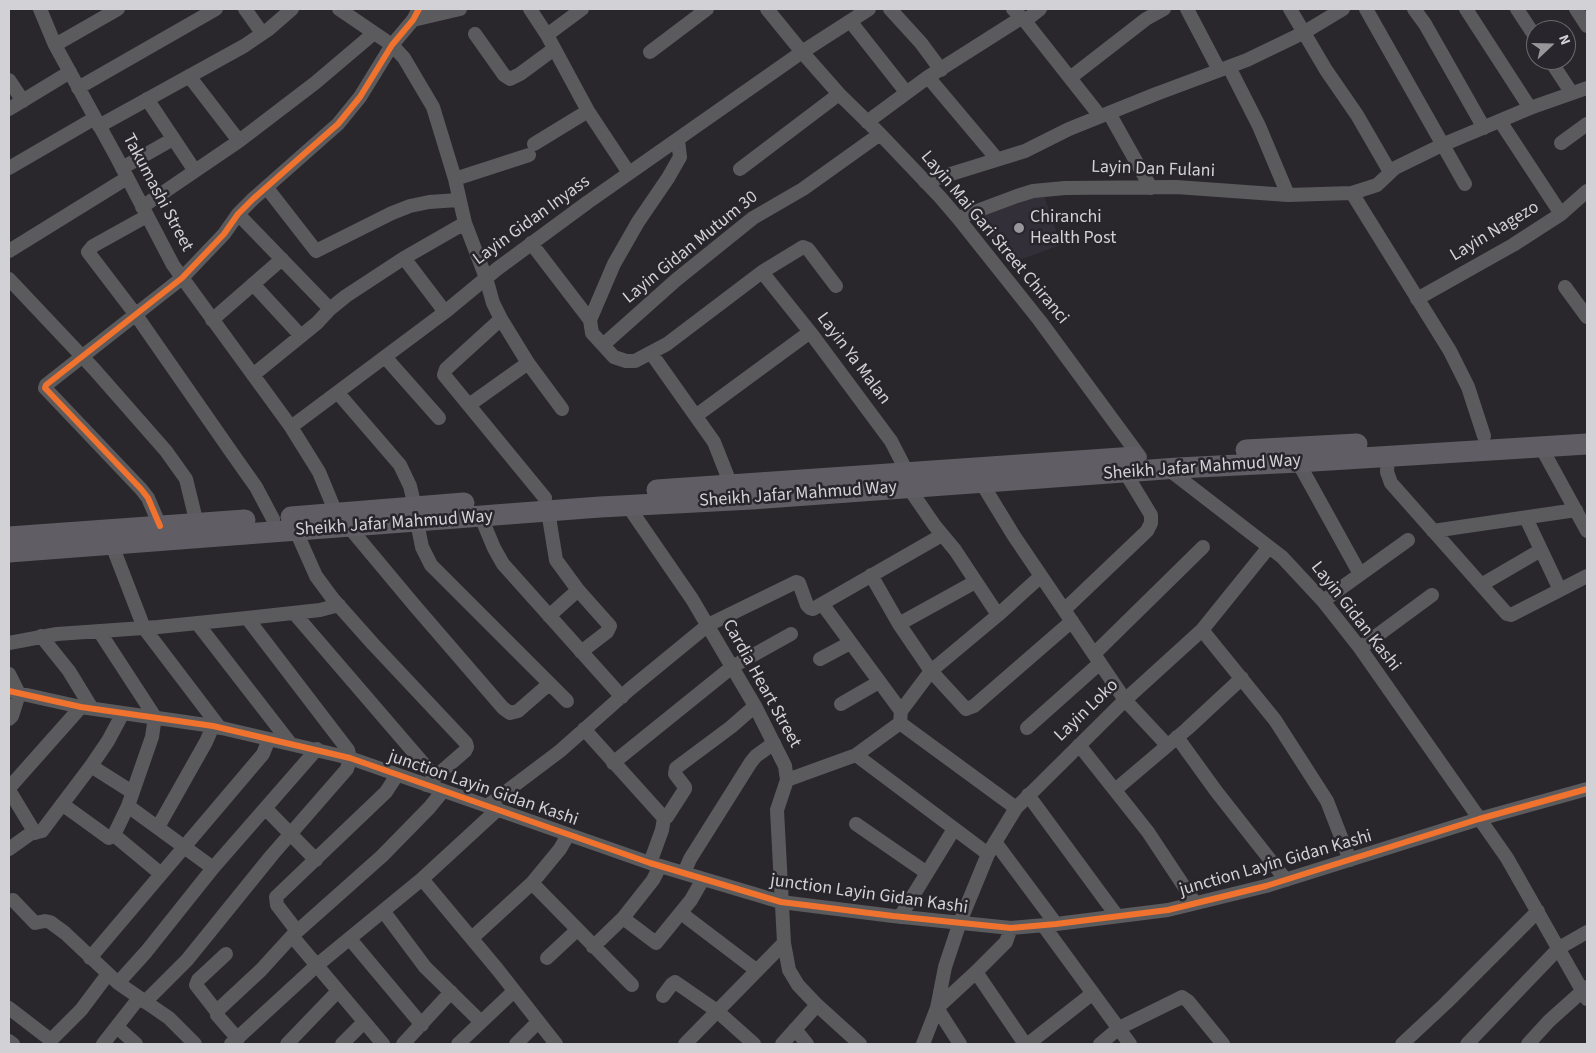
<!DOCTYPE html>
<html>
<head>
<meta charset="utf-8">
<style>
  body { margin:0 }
  #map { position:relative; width:1596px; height:1053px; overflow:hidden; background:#29272b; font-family:"Source Sans 3",sans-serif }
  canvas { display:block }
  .frame { position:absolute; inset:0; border:10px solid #d2d1d5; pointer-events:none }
  .north { position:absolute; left:1526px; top:20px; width:50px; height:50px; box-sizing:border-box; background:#28262c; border:1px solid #6c6a70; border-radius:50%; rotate:69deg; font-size:14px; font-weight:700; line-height:20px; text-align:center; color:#d2d1d5 }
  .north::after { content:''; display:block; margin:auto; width:18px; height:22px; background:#97969a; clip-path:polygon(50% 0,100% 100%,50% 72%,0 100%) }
</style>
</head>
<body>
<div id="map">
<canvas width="1596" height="1053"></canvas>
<div class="frame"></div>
<div class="north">N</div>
</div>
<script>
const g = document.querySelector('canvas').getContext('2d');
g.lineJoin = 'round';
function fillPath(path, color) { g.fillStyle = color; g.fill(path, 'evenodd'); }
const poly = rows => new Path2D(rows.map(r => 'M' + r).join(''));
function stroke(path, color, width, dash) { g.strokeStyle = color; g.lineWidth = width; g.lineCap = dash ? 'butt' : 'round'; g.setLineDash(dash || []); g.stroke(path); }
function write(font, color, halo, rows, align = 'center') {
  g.font = font + ' "Source Sans 3",sans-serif'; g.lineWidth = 5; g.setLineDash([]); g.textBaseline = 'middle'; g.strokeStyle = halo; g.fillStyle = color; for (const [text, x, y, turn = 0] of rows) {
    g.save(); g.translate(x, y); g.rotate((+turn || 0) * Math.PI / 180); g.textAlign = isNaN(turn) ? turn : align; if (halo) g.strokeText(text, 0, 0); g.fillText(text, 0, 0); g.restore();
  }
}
fillPath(poly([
  [1043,193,1061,245,1011,263,969,211]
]), '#322f39');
stroke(poly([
  [40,9,55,45,116,156,173,265,291,427,319,472,336,513],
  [245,9,262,33],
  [339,9,392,45,404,58,433,107,455,179,465,223,486,278,493,303,501,319,446,369,444,375,545,498],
  [530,9,547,35,588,111,629,173],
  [767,9,802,52,839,94,880,134,940,197,958,218,1040,321,1140,457],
  [890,9,921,43,941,70],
  [1013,9,1025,21,1100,116],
  [1187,9,1219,70],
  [1290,9,1326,70,1357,115,1390,172],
  [1366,9,1465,184],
  [1414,9,1425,24,1484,128],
  [1466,9,1530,108],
  [1517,9,1536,38],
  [1576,9,1587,26],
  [413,20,460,9],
  [850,21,906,92],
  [1025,21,1040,9],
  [475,34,504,75,510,79,520,74,554,49],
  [547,35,582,9],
  [55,45,118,9],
  [650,52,707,9],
  [1550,60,1571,92],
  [1229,67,1259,126,1288,195],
  [189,76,239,141],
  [928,77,997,159],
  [1070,78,1146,19,1164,9],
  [9,80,23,101],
  [78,88,216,9],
  [147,99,195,171],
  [9,109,70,72],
  [1109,113,1151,188],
  [1500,121,1561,214],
  [867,122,928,77,1021,18],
  [99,126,244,46,269,29,292,9],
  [678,140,680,157,668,178,638,222,614,264,590,320,592,333,614,357,626,361,635,361,667,344,762,272,803,247,808,249,836,286],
  [1561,143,1587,124],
  [534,144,588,111],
  [9,168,95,118],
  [122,168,173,139],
  [740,169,839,94],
  [455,179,529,155],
  [925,182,1025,151,1069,129,1156,94,1247,60,1303,33,1343,9],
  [267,188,316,251,392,213,410,206,429,202,458,200],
  [1352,193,1450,351,1468,387,1484,436],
  [142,207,239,141,315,83,374,33],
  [238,214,330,309],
  [147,216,93,246,88,252,136,315,232,453,256,487,273,519],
  [958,218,1017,196,1033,191,1065,188,1176,187,1288,195,1352,193,1377,185,1395,168,1442,145,1530,108,1587,88],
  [531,243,590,320],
  [9,251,127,178],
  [404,258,445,312],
  [762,272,810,332,891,441,907,472,908,487,915,497,935,526,955,550,998,615,1041,576],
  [9,279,94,369,166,451,186,479,197,524],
  [253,284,301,336],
  [1565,287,1587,317],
  [1417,299,1513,245,1561,214,1587,191],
  [501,319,528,363,562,409],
  [212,320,282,259],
  [603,345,676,280,753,218,803,189,880,134],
  [651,353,714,442,731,485],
  [385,357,439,418],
  [253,375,317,323,330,309,346,296,404,258,465,223],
  [338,393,400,465,410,486,415,507],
  [469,405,528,363],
  [697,415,810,332],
  [291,427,445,312,497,269,588,202,802,52,869,9],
  [1541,447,1587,531],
  [1388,456,1387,472,1391,483,1507,614,1511,615,1560,590],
  [1298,462,1360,574],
  [1168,469,1282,557,1323,601,1360,648,1507,858,1587,999],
  [981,482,1014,536,1125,700,1167,745],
  [628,506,692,599,755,706,785,766,787,780,777,810,784,943,789,970,798,985,817,1005,860,1044],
  [548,511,556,560,578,590,610,626,607,632,581,652],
  [481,517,494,548,503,564,622,697],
  [1526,518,1560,590,1587,576],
  [417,522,422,547,431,565,567,701],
  [160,526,148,498,141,489,45,388,46,385,182,278,224,234,238,214,253,199,338,124,360,97,392,45,413,20,419,9],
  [349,527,415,606,503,708,510,713,518,711,549,684],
  [296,531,316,576,333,599,373,644,466,743,467,747,465,751,426,785],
  [1433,531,1576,510],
  [112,545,144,628,220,728],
  [871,575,899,624,931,671,966,709,974,706,1072,621],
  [1481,585,1541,550],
  [1323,601,1408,540],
  [823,605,901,711],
  [1064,610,1147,531,1151,523,1151,515,1125,472],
  [294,613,435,777],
  [549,616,578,590],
  [197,623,290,743],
  [899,624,975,582],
  [1202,630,1275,720,1327,801,1350,860],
  [99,631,155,717,152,737,128,806,114,835],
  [41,636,69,671,91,707],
  [9,643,57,634,158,627,247,618,320,610,339,605],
  [1360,648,1432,595],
  [1094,654,1203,547],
  [820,659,850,643],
  [9,674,19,694,12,716,9,719],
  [9,691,81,707,213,726,350,758,650,863,781,902,893,916,1011,928,1056,924,1168,910,1266,886,1479,819,1587,789],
  [841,704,879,682],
  [900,723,1016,808],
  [1027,728,1100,663],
  [584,729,664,818],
  [1177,737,1216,791,1286,880],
  [1079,745,1148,832,1195,903],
  [856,755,988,854],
  [613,763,732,667,791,634],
  [91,766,132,792],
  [787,780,856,755,900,723,901,711,931,671,998,615],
  [9,788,81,707],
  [9,790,35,833],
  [1115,790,1187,729,1242,678],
  [1028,795,1117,916],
  [62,804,109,838,114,835],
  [128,806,213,868],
  [487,806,560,751,630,689,708,625,796,582,799,583,807,605,810,608,813,609,942,535],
  [266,809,316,860],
  [856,824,927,873],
  [158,827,206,742,213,726],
  [114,835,161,874],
  [995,842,1056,924],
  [9,849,30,834,42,831,91,766,108,741,123,713],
  [650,863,662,830,664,818,667,817,685,789,685,787,675,774,676,768,731,727,755,706],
  [684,873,690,859,751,762,756,756,774,743],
  [422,879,498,970,556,1044],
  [532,883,632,985],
  [13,900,35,923,45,921,50,922,65,933,118,983,169,1018,195,1044],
  [384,912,425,967,481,1022],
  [681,913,756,970],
  [900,917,954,829],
  [623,918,656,943,691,900,703,879],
  [1043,925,1130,1044],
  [297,931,277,905,276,897,386,792,397,775],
  [292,936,383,1044],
  [472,938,532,883,560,849,568,835],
  [350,939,422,1025],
  [593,947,623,918,653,880,660,866],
  [90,958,263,754,269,739],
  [547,958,577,930],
  [976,972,1025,1044],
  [118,983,146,952,213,868,317,749],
  [663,996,672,984,675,982,678,984,717,1011,754,1044],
  [145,1002,187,960,272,855,347,769,350,758,348,750,247,618],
  [9,1008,48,1038,52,1039,81,1010,108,974],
  [217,1012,196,985,198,980,226,954],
  [117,1027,136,1044],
  [795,1029,807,1044],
  [238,1039,217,1015,218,1010,261,970,292,936,382,856,429,808,443,791],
  [9,1041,13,1044],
  [103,1044,139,998],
  [231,1044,316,966,422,879,497,810],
  [287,1044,338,991],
  [342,1044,364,1022],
  [403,1044,451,992],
  [458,1044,514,991],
  [516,1044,538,1022],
  [685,1044,784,943],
  [782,1044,817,1005],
  [923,1044,937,1008,945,967,960,922,988,854,1016,808,1125,700,1202,630,1269,547],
  [960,1044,937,1008,976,972,1006,942,1011,928],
  [1028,1044,1093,993],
  [1100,1044,1119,1028,1182,997,1188,1001,1223,1044],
  [1402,1044,1446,1003,1538,911],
  [1467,1044,1559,948,1587,932],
  [1528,1044,1549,1021,1587,987]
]), '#5b5a5d', 14);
stroke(poly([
  [1246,450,1357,444],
  [657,490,1135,457],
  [291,517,464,503],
  [9,537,245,520],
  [9,552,600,507,752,499,1178,468,1298,462,1587,444]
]), '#605d65', 21);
stroke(poly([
  [160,526,148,498,141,489,45,388,46,385,182,278,224,234,238,214,253,199,338,124,360,97,392,45,413,20,419,9],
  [9,691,81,707,213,726,350,758,650,863,781,902,893,916,1011,928,1056,924,1168,910,1266,886,1479,819,1587,789]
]), '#ef722f', 6);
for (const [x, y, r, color] of [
  [1019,228,6,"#97969a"]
]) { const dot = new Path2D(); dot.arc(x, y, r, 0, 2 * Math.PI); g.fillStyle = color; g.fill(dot); stroke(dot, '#28262c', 2); }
write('18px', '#d2d1d5', '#28262c', [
  ["Layin Dan Fulani",1153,170,2],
  ["Takumashi Street",157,193,62],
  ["Layin Gidan Inyass",532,221,-36],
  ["Layin Nagezo",1495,232,-31],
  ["Layin Mai Gari Street Chiranci",994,238,50],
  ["Layin Gidan Mutum 30",691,248,-39],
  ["Layin Ya Malan",853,359,53],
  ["Sheikh Jafar Mahmud Way",1202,468,-4],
  ["Sheikh Jafar Mahmud Way",798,495,-4],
  ["Sheikh Jafar Mahmud Way",394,524,-4],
  ["Layin Gidan Kashi",1355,617,52],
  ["Cardia Heart Street",761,684,61],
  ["Layin Loko",1087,711,-44],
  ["junction Layin Gidan Kashi",483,789,19],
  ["junction Layin Gidan Kashi",1276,864,-16],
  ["junction Layin Gidan Kashi",869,895,8]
]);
write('18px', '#d2d1d5', '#28262c', [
  ["Chiranchi",1030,218],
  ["Health Post",1030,239]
], 'left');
</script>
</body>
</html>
